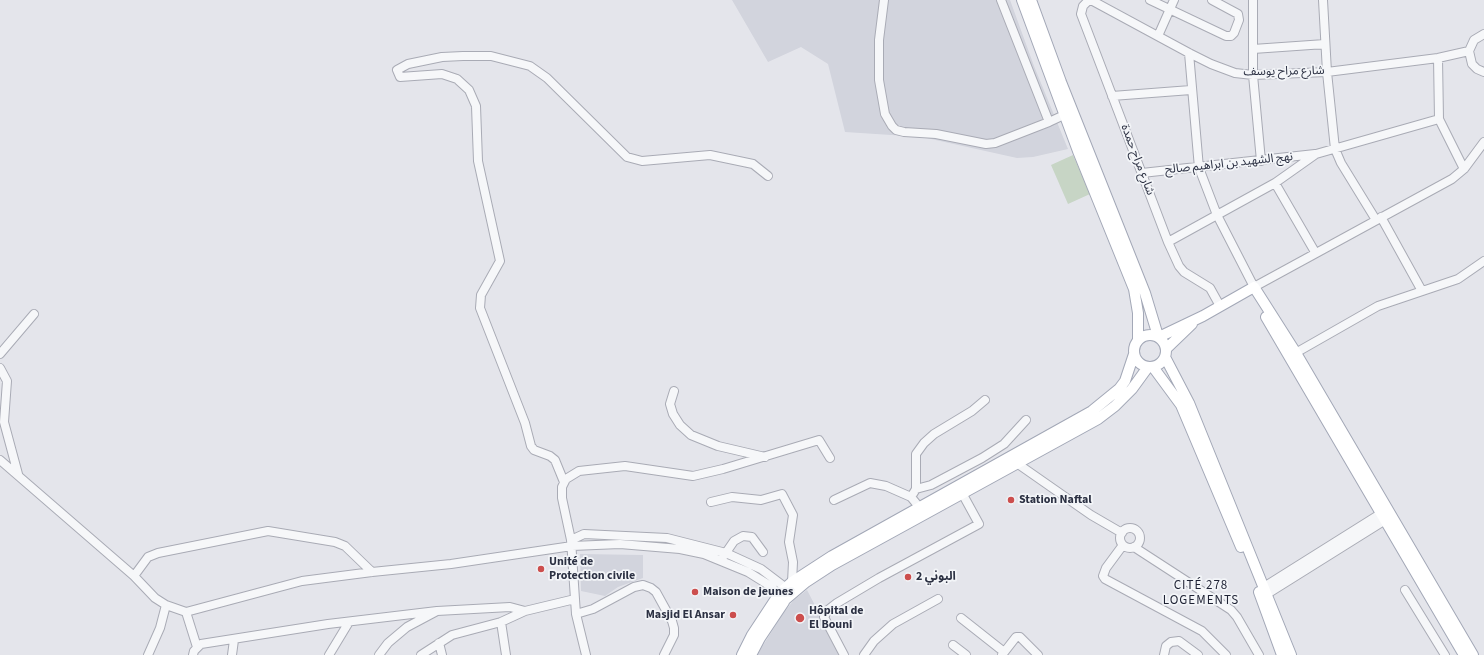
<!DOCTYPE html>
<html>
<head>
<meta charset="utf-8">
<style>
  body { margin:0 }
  canvas { display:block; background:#e4e5eb }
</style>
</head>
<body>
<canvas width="1484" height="655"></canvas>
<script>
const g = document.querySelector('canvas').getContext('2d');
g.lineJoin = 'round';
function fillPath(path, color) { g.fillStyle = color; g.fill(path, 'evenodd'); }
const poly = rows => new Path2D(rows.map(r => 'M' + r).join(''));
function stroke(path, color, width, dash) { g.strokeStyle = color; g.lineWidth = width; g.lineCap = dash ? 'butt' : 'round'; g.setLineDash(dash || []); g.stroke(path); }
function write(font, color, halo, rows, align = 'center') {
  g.font = font + ' "Source Sans 3","Noto Sans Arabic",sans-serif'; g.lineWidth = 3.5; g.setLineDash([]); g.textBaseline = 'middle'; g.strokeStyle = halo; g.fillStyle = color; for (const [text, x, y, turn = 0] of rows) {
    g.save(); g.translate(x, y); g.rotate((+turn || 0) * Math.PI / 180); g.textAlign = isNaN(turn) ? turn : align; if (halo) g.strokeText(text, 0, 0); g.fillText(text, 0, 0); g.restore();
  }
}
fillPath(poly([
  [732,0,1010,0,1034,66,1068,149,1033,157,1017,158,922,137,845,132,828,64,801,47,768,62],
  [580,554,643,555,643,578,618,587,605,596,581,591],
  [807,590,841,655,757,655,784,612,794,600]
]), '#d2d4dd');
fillPath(poly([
  [1073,155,1090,194,1068,204,1051,165]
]), '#c7d5c5');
const minor = poly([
  [884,0,879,40,879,80,885,114,892,126,896,130,904,132,936,134,986,144,995,143,1049,122,1001,0],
  [1089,0,1083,6,1081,14,1168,242,1179,266,1184,272,1210,288,1220,306],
  [1091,0,1189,53,1211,64,1235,73,1253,75,1327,72,1438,58,1469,51],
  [1150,0,1226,36,1231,36,1234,33,1239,20,1238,14,1212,0],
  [1253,0,1253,75,1261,161],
  [1323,0,1327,72,1335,149,1341,163,1376,220],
  [1484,34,1474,40,1469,51,1472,64,1477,69,1484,72],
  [1158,36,1174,0],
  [1253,49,1325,44],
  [1189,53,1199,168,1217,215,1254,287,1452,179,1464,169,1484,142],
  [1438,58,1439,119,1464,169],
  [1112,96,1191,90],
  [1049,122,1064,115],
  [1142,173,1315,154],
  [1275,183,1315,252],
  [1381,217,1422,291],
  [1168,242,1275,183,1316,154,1439,119],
  [0,354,34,314],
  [1292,355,1378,306,1458,279,1484,261],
  [0,368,7,381,4,422,18,474],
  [674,391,670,404,673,414,680,425,691,435,718,446,765,457],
  [0,460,134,576,155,598,166,605,186,612,302,581,372,572,451,564,572,546,620,544,680,549,704,554,748,572,772,587,778,595],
  [1018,464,1091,515,1122,533],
  [564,482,555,460,550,456,534,450,531,446,525,423,480,308,481,295,500,261,478,161,476,106,469,90,457,79,442,74,400,77,397,70,408,64,442,57,463,56,491,56,530,66,547,78,627,157,642,161,710,155,753,164,768,176],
  [916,489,931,485,982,458,1004,444,1026,420],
  [911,497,916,489,916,454,924,443,934,434,972,411,985,400],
  [834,500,870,483,886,486,911,497,920,508],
  [711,502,732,497,761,500,782,494,793,515,789,542,793,562,792,582],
  '1120 538a10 10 0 1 1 20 0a10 10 0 1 1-20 0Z',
  [571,540,584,534,667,538,726,553,761,569,786,588],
  [1123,545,1106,568,1103,576,1105,579,1202,631,1226,655],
  [1134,547,1231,610,1237,617,1259,655],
  [723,557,734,541,743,536,752,537,763,552],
  [134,576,148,557,158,553,268,531,335,542,345,546,372,572],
  [1264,587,1385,511],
  [1405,590,1445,655],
  [1267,594,1390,517],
  [186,612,197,647],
  [576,614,593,609,634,587,643,585,651,588,656,592,672,621,674,628,674,635,664,655],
  [961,618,1004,652],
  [501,622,525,611],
  [439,643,442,655],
  [953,645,966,655],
  [148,655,160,628,166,605],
  [193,655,194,651,201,644,328,624,437,611],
  [232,655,234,640],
  [329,655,349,622],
  [379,655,388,643,407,627,437,611,510,607,525,611,575,599],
  [421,655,452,635,501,622,506,655],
  [586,655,576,614,571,540,562,498,562,487,566,479,579,471,625,466,693,476,723,469,819,440,830,458],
  [844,655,824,617,828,610,837,603,879,578,979,524,962,493],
  [864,655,874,641,893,624,938,599],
  [1002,655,1016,637,1020,637,1038,655],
  [1164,655,1166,646,1171,642,1179,641,1198,655]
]);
const major = poly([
  [1022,0,1078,151,1134,289,1138,313,1138,340],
  [1031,0,1061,82,1145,293,1158,336],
  [1266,317,1464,655],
  '1134 351a16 16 0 1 1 32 0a16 16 0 1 1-32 0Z',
  [1159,337,1203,316,1254,287,1296,353,1473,655],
  [1166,349,1192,324],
  [1165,357,1189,403,1291,655],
  [1153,367,1181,405,1241,547],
  [1259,592,1282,655],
  [780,593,792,582,832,556,1092,411,1119,389,1125,381,1134,354],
  [786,599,806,582,832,565,1098,419,1115,406,1132,389,1148,367],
  [742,655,752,635,777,597],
  [751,655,760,638,784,602]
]);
stroke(minor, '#a9abb5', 10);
stroke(major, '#a3a8b7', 12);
stroke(minor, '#f6f7f9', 8);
stroke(major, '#fff', 10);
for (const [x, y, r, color] of [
  [1011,500,4,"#cc4e4d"],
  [541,569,4,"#cc4e4d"],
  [908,577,4,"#cc4e4d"],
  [695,592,4,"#cc4e4d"],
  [733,615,4,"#cc4e4d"],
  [800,618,5,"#cc4e4d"]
]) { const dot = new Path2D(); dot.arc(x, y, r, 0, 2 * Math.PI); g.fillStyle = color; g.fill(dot); stroke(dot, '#f3f5f8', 1.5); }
write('12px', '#2c3143', '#f3f5f8', [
  ["شارع مراح يوسف",1284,72,-1],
  ["شارع مراح حمدة",1137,160,69],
  ["نهج الشهيد بن ابراهيم صالح",1229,164,-6]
]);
write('bold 12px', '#2c3143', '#f3f5f8', [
  ["Station Naftal",1019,500],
  ["Unité de",549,562],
  ["Protection civile",549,576],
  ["البوني 2",916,577],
  ["Maison de jeunes",703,592],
  ["Hôpital de",809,611],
  ["El Bouni",809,625],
  ["Masjid El Ansar",725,615,"right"]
], 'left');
g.letterSpacing = '1px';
write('13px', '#1e2234', '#f3f5f8', [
  ["CITÉ 278",1201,586],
  ["LOGEMENTS",1201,601]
]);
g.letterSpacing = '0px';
</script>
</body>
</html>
